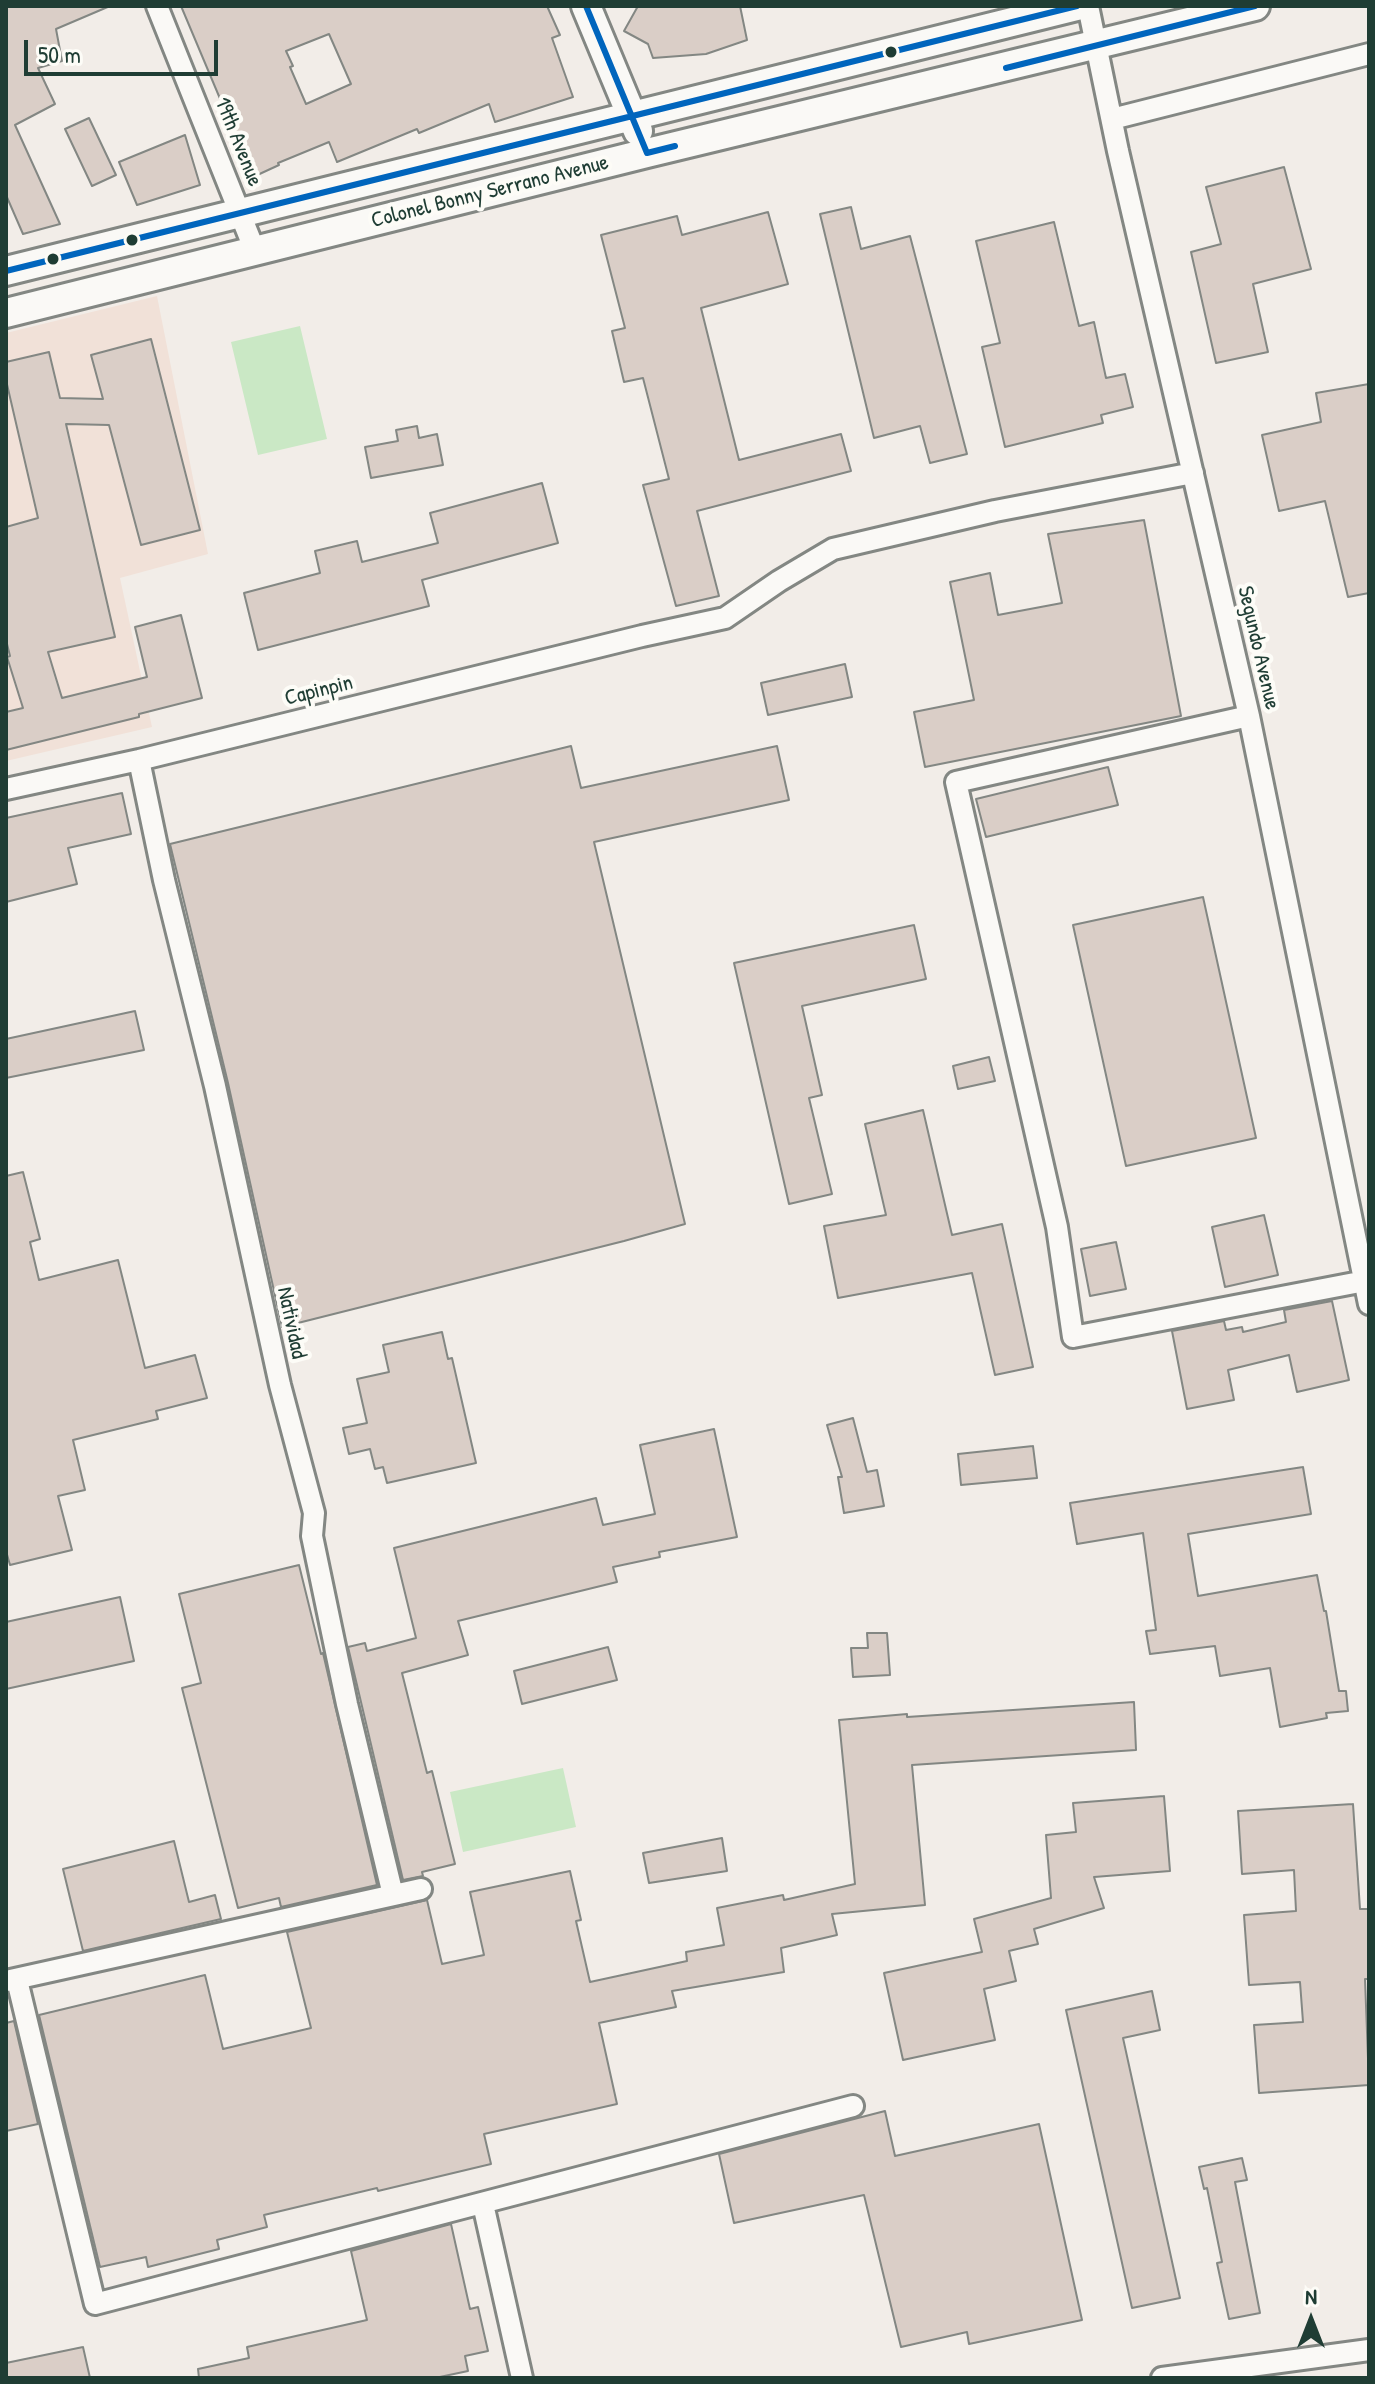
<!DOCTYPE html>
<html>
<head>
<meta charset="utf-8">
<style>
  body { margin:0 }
  #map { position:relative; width:1375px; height:2384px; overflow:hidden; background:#f2ede8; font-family:"Patrick Hand",sans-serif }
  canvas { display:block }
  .frame { position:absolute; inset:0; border:8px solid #1f3d34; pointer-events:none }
  .north { position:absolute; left:1271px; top:2280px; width:80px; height:80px; -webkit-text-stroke:6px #fdfcf7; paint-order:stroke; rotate:0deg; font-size:22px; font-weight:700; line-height:32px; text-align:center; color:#1f3d34 }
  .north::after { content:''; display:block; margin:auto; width:28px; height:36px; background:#1f3d34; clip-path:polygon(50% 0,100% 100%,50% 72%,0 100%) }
  .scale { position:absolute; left:24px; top:40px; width:194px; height:36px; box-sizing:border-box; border:4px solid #1f3d34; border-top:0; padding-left:10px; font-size:24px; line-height:28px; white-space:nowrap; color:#1f3d34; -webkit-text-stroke:6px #fdfcf7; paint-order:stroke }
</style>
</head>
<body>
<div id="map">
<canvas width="1375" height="2384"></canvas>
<div class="frame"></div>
<div class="north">N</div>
<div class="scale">50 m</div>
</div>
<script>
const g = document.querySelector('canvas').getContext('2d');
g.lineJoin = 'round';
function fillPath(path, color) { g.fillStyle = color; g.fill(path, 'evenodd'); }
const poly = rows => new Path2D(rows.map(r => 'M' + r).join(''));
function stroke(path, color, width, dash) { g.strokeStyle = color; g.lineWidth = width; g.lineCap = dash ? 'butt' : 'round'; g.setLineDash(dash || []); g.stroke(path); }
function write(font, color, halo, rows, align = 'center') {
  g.font = font + ' "Patrick Hand",sans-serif'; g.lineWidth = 8; g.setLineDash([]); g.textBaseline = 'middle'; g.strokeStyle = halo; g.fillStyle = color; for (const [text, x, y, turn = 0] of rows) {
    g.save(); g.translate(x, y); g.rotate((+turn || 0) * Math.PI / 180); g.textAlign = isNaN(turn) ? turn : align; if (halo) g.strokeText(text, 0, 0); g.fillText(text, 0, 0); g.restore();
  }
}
fillPath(poly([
  [157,296,208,554,120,578,152,727,6,761,6,333]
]), '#f1e1d8');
fillPath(poly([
  [300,326,327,439,258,455,231,342],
  [563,1768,576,1827,463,1852,450,1792]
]), '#cae8c5');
const building = poly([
  [6,6,110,6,56,29,62,61,38,68,55,104,15,125,60,224,23,234,6,195,6,6],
  [181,6,547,6,560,35,552,38,573,97,495,122,489,104,419,133,417,129,337,162,329,142,278,163,279,165,253,177,181,6],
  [329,34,351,84,306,104,290,67,293,66,286,51,329,34],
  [638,6,740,6,747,40,706,54,653,58,648,44,624,31,638,6],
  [89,118,116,175,92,186,65,129,89,118],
  [185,135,200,185,137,205,119,162,185,135],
  [1284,167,1311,269,1253,284,1268,352,1216,363,1191,252,1221,244,1206,187,1284,167],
  [851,207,861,249,910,236,967,454,930,463,920,426,874,438,820,214,851,207],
  [768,212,788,284,701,308,739,460,841,434,851,471,697,511,719,596,676,606,643,485,669,479,643,378,624,382,612,331,625,328,601,235,677,216,682,235,768,212],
  [1054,222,1079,326,1094,322,1106,378,1125,374,1133,407,1101,415,1103,423,1005,447,982,347,1000,343,976,241,1054,222],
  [151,339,200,530,141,545,109,425,66,424,115,637,48,652,62,698,147,677,135,627,181,615,202,698,139,714,139,717,6,750,6,712,23,708,7,657,10,656,6,640,6,527,38,518,6,380,6,362,49,352,60,398,103,399,91,355,151,339],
  [1369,384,1369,593,1348,597,1325,501,1279,511,1262,435,1321,422,1316,393,1369,384],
  [417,426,419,438,437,434,443,465,371,478,365,447,398,441,396,430,417,426],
  [542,483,558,543,422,580,429,606,258,650,244,593,320,573,315,551,357,541,362,562,438,543,430,513,542,483],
  [1144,520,1181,716,925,767,914,712,974,700,950,582,990,573,998,615,1062,603,1048,534,1144,520],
  [845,664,852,697,768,715,761,683,845,664],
  [571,746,581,788,777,746,789,800,594,842,685,1224,624,1241,282,1327,228,1083,170,844,571,746],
  [1108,767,1118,805,986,837,976,799,1108,767],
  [122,793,131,834,68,848,77,884,6,902,6,818,122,793],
  [1203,897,1256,1138,1126,1166,1073,925,1203,897],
  [914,925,926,979,802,1006,822,1095,809,1098,832,1194,789,1204,734,963,914,925],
  [135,1011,144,1050,6,1078,6,1039,135,1011],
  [989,1057,995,1081,958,1089,953,1066,989,1057],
  [923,1110,952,1235,1002,1224,1033,1367,995,1375,972,1273,838,1298,824,1226,886,1215,865,1124,923,1110],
  [23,1172,40,1239,30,1242,39,1280,118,1260,145,1368,195,1355,207,1398,156,1411,158,1419,73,1440,85,1490,58,1496,72,1550,10,1565,6,1551,6,1176,23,1172],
  [1264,1215,1278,1275,1225,1287,1212,1227,1264,1215],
  [1116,1242,1126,1289,1090,1296,1081,1249,1116,1242],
  [1332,1301,1349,1380,1297,1392,1289,1355,1228,1370,1234,1400,1187,1409,1172,1331,1224,1321,1226,1330,1242,1327,1243,1332,1286,1322,1284,1310,1332,1301],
  [442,1332,448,1359,452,1358,476,1463,387,1483,383,1467,375,1469,370,1449,349,1454,343,1428,367,1423,357,1379,389,1372,383,1345,442,1332],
  [853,1418,867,1472,877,1470,884,1506,844,1513,838,1477,842,1477,827,1425,853,1418],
  [714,1429,737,1537,659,1552,660,1557,613,1567,617,1582,458,1621,468,1655,402,1673,427,1773,432,1771,455,1864,422,1872,423,1876,403,1880,348,1647,365,1643,367,1651,416,1638,394,1548,596,1498,603,1525,655,1514,640,1445,714,1429],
  [1033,1446,1037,1478,961,1485,958,1454,1033,1446],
  [1303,1467,1311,1514,1188,1534,1198,1596,1317,1575,1324,1611,1326,1611,1339,1691,1346,1691,1348,1711,1326,1713,1327,1718,1280,1727,1270,1668,1220,1676,1215,1646,1150,1654,1146,1631,1156,1630,1143,1533,1077,1544,1070,1503,1303,1467],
  [299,1565,321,1654,323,1653,377,1885,281,1907,279,1898,238,1908,182,1688,201,1683,179,1594,299,1565],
  [120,1597,134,1661,6,1689,6,1622,120,1597],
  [867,1633,887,1633,890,1675,853,1677,851,1648,868,1648,867,1633],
  [608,1647,617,1680,522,1704,514,1671,608,1647],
  [1134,1702,1136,1750,912,1765,925,1905,832,1914,837,1935,781,1948,784,1972,672,1991,676,2007,599,2023,617,2104,484,2134,491,2164,378,2191,377,2188,264,2215,267,2227,217,2240,219,2249,148,2267,146,2257,100,2267,39,2015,205,1975,223,2049,311,2028,287,1932,427,1900,442,1964,484,1955,470,1892,570,1871,581,1920,576,1921,590,1982,687,1961,686,1952,724,1945,717,1908,783,1895,784,1900,855,1884,839,1720,907,1714,907,1717,1134,1702],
  [1164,1796,1170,1871,1094,1877,1104,1908,1034,1929,1038,1944,1009,1951,1016,1981,984,1989,995,2040,903,2060,884,1973,982,1952,974,1919,1051,1898,1046,1835,1076,1832,1073,1803,1164,1796],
  [1353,1804,1360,1909,1369,1909,1369,1979,1365,1979,1369,2085,1259,2093,1254,2025,1303,2022,1300,1982,1249,1985,1244,1915,1296,1911,1294,1870,1242,1874,1238,1811,1353,1804],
  [722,1838,727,1871,649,1883,643,1853,722,1838],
  [174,1841,189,1902,215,1895,221,1919,83,1951,63,1869,174,1841],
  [1152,1991,1160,2030,1123,2038,1180,2298,1132,2308,1066,2010,1152,1991],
  [14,2021,38,2124,6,2131,6,2023,14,2021],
  [885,2111,895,2156,1039,2124,1082,2320,969,2344,967,2332,901,2347,864,2195,734,2223,719,2154,885,2111],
  [1242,2158,1247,2180,1235,2182,1260,2313,1229,2319,1217,2263,1222,2262,1207,2188,1204,2189,1199,2167,1242,2158],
  [451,2224,470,2309,478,2307,488,2351,465,2356,468,2371,435,2378,199,2378,198,2369,249,2358,247,2347,367,2320,351,2251,451,2224],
  [83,2347,90,2378,6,2378,6,2363,83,2347]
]);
fillPath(building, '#dacec7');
stroke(building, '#838783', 2);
const minor = poly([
  [157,6,255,251],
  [1088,6,1118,151,1249,716,1369,1304],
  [1112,119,1369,54],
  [1249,716,956,782,1057,1227,1073,1337,1365,1281],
  [139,760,164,880,215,1086,280,1385,314,1513,312,1536,347,1704,393,1895],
  [6,789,139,760,642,636,725,618,779,581,833,549,995,511,1193,473],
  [17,1980,95,2304,853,2106],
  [6,1981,421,1889],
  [483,2204,522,2378],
  [1162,2378,1369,2350]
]);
const secondary = poly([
  [586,6,638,131],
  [6,271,1077,6],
  [6,313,647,153,1255,6]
]);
stroke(minor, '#838783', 26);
stroke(secondary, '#838783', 34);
stroke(minor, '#faf9f6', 20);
stroke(secondary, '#faf9f6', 28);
stroke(poly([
  [586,6,647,153,675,146],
  [1006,68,1255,6],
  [6,271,1077,6]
]), '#0065bd', 6);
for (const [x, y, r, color] of [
  [891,52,7,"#1f3d34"],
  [132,240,7,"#1f3d34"],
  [53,259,7,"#1f3d34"]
]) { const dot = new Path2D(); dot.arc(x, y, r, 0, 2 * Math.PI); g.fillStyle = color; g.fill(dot); stroke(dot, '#fdfcf7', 3); }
write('22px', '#1f3d34', '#fdfcf7', [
  ["19th Avenue",238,142,68],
  ["Colonel Bonny Serrano Avenue",490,192,-14],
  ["Segundo Avenue",1258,648,77],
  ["Capinpin",319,691,-14],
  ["Natividad",291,1323,78]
]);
</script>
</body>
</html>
